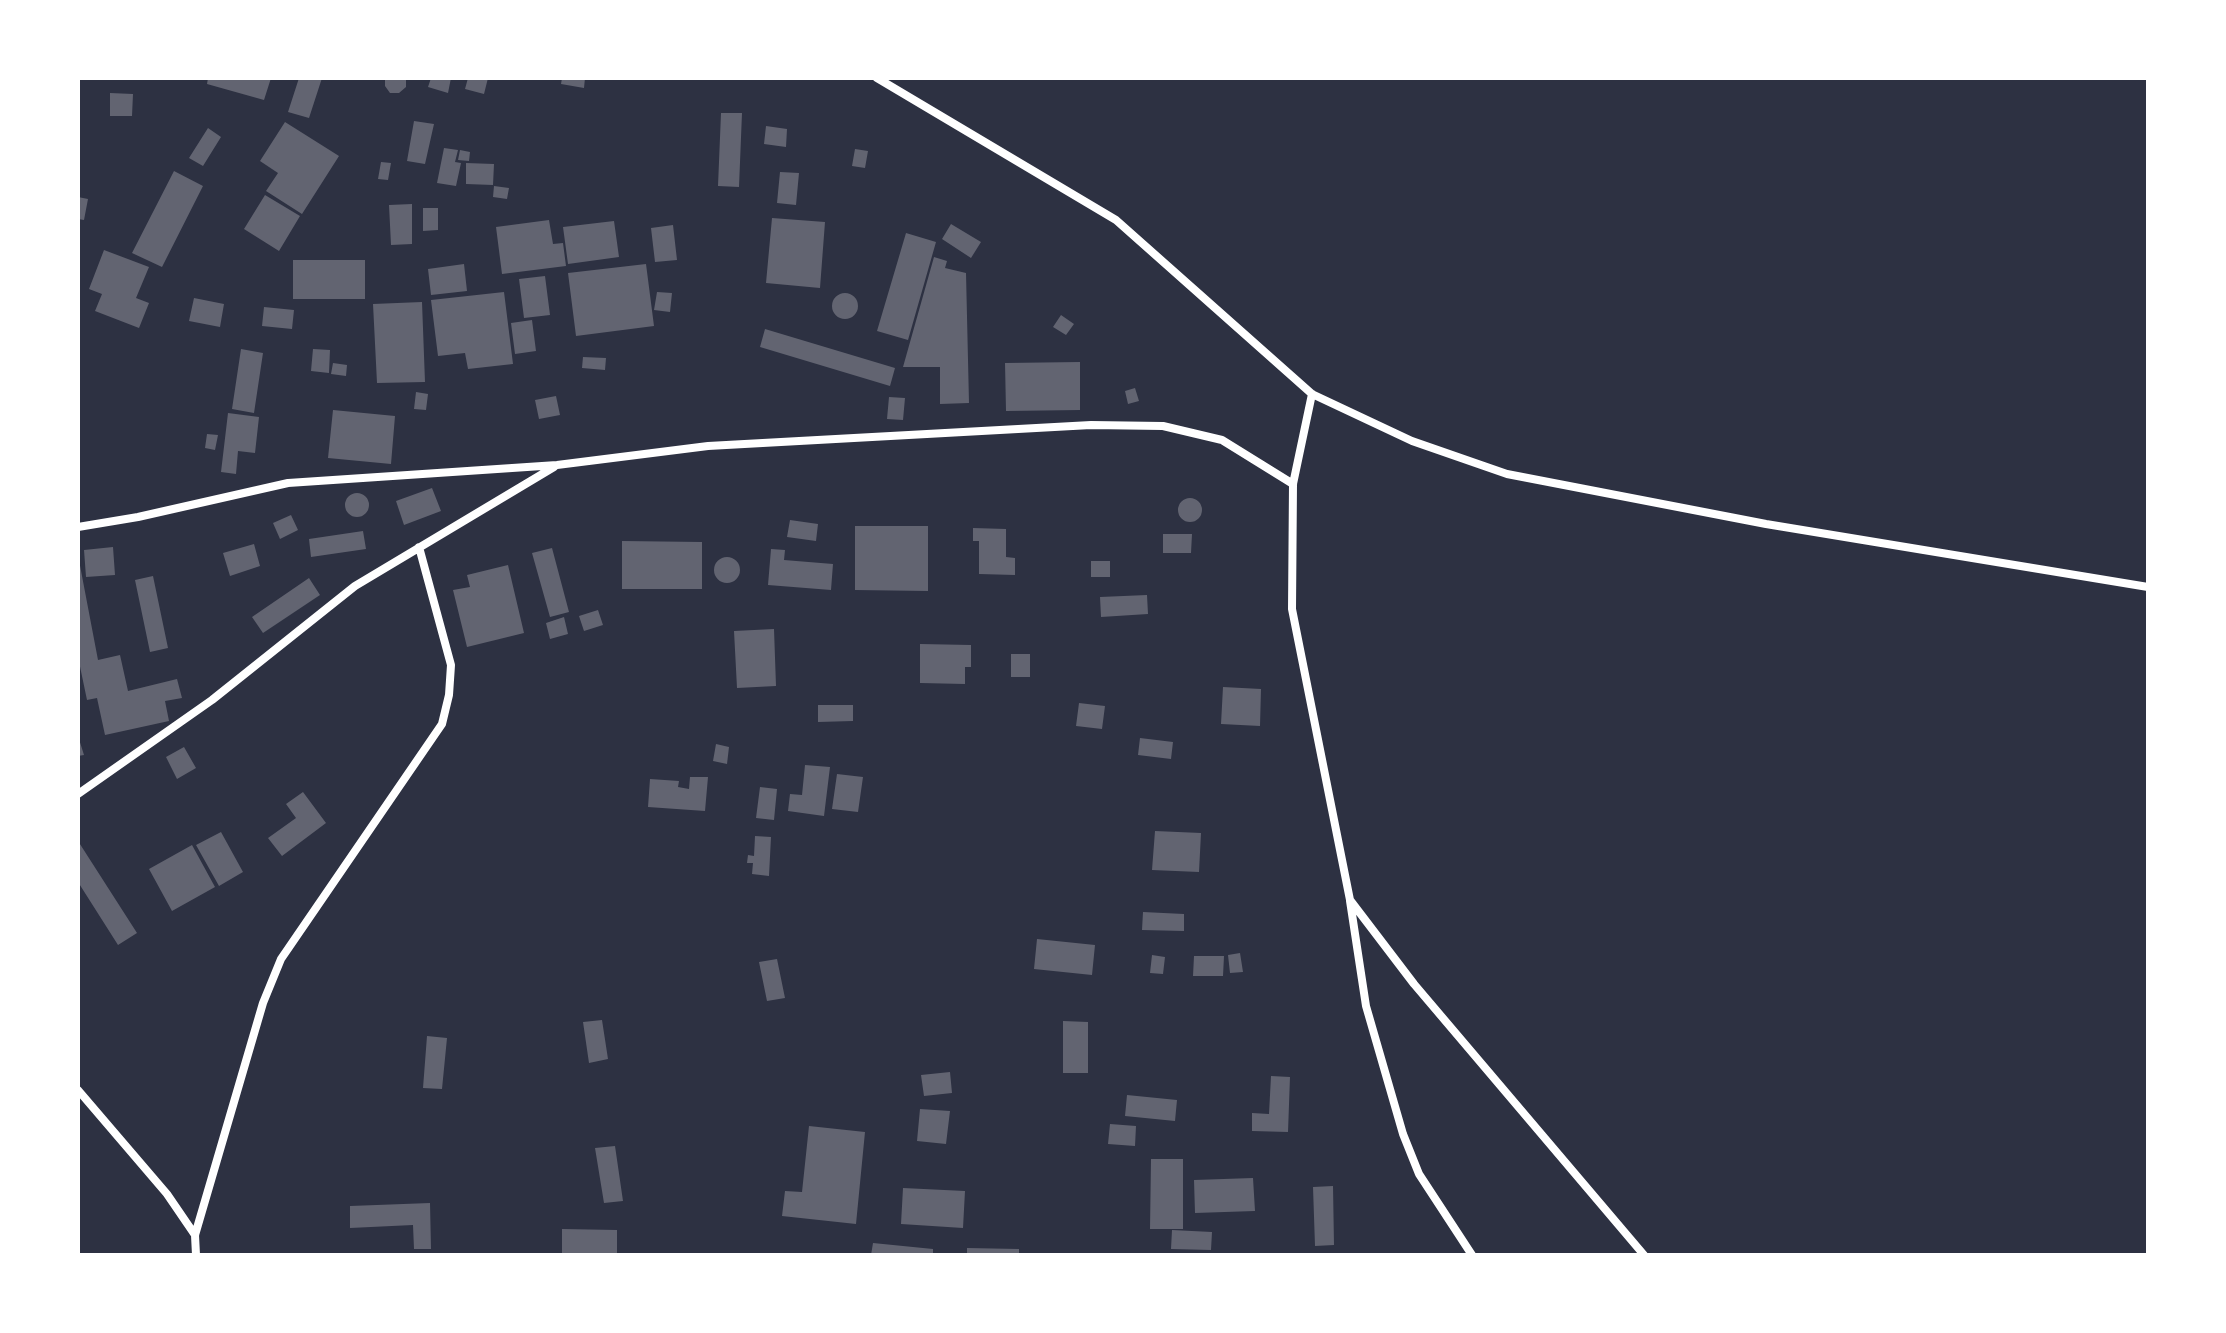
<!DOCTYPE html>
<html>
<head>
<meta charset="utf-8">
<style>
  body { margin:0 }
  #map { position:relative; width:2226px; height:1333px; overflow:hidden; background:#2d3142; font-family:"PT Sans",sans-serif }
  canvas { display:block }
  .frame { position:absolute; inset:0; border:80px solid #fff; pointer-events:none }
</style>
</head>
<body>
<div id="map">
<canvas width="2226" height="1333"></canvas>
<div class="frame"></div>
</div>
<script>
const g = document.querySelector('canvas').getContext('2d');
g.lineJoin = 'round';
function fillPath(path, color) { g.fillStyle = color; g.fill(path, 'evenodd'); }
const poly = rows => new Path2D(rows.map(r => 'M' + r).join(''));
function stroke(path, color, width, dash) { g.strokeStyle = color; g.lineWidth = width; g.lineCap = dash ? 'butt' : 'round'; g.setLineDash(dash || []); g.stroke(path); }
fillPath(poly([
  [208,78,271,78,264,100,207,84],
  [299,78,322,78,309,118,288,112],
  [385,78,406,78,406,87,399,93,390,93,385,86],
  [431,78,451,78,448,93,428,87],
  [468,78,488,78,484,94,465,89],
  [562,78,585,78,584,88,561,84],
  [110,93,133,94,132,116,110,116],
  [721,113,742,113,739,187,718,186],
  [414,121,434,124,425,164,407,161],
  [285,122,339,156,302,214,266,191,278,173,260,161],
  [766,126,787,129,786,147,764,144],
  [208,128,221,137,203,166,189,158],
  [444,148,458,150,455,162,461,163,456,186,437,183],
  [855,149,868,151,865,168,852,166],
  [460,150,470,152,469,161,458,160],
  [381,162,391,163,388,180,378,179],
  [466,163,494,164,493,185,466,184],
  [174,171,203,186,162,267,132,253],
  [780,172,799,173,796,205,777,203],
  [494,186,509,188,507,199,493,197],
  [265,195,300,216,279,251,244,229],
  [78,197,88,199,84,220,78,219],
  [412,204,412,244,391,245,389,205],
  [423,208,438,208,438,230,423,231],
  [772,218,825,222,820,288,766,283],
  [549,220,553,244,563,243,566,266,502,274,496,227],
  [614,221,619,257,568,264,563,227],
  [951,224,981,242,971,258,942,239],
  [673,225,677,260,655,262,651,228],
  [906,233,936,242,908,340,877,331],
  [104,250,149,267,136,298,149,303,139,328,95,311,102,294,89,289],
  [934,257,947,261,945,268,966,273,969,403,940,404,940,367,903,367],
  [293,260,365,260,365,299,293,299],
  [464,264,467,291,431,295,428,269],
  [646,264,654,326,576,336,568,273],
  [545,276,550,315,524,318,519,279],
  [504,292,513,364,468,369,465,353,438,356,431,300],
  [657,292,672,293,670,312,654,310],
  '832 306a13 13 0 1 1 26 0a13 13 0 1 1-26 0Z',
  [194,298,224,304,220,327,189,321],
  [422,302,425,382,377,383,373,304],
  [264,307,294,310,292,329,262,326],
  [1061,315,1074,324,1066,335,1053,327],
  [532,320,536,351,515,354,511,323],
  [765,329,895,368,890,386,760,347],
  [241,349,263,353,254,413,232,409],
  [313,349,330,350,329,373,311,371],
  [583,357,606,358,605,370,582,368],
  [1080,362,1080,410,1006,411,1005,363],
  [333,363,347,365,346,376,331,374],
  [1135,388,1139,401,1128,404,1125,391],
  [416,392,428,394,426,410,414,409],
  [556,396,560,415,539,419,535,400],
  [889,397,905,398,903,420,887,419],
  [333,410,395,416,391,464,328,458],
  [228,413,259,417,255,453,238,451,236,474,221,472],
  [207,434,218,435,215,450,205,448],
  [432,488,441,511,404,525,396,501],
  '345 505a12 12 0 1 1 24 0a12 12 0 1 1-24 0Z',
  '1178 510a12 12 0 1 1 24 0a12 12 0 1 1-24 0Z',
  [291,515,298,530,280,539,273,523],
  [790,520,818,524,816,541,787,537],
  [855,526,928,526,928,591,855,590],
  [973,528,1006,529,1006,557,1015,558,1015,575,979,574,979,541,973,541],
  [363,531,366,549,311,557,309,539],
  [1163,534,1192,534,1191,553,1163,553],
  [622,541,702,542,702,589,622,589],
  [254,544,260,566,230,576,223,553],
  [113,547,115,575,86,577,84,550],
  [552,548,569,612,550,617,532,553],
  [771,549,785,550,784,560,833,564,831,590,768,585],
  [78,555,98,660,120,655,128,691,177,679,182,698,165,701,169,721,105,735,97,698,87,700,78,657],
  '714 570a13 13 0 1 1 26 0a13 13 0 1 1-26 0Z',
  [1091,561,1110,561,1110,577,1091,577],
  [508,565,524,633,467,647,453,590,470,587,467,575],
  [153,576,168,648,150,652,135,580],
  [309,578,320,595,263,633,252,617],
  [1147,595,1148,614,1101,617,1100,597],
  [598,610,603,625,584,631,579,616],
  [564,617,568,634,550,639,546,623],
  [774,629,776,686,737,688,734,631],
  [920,644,971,645,971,667,965,667,965,684,920,683],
  [1011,654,1030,654,1030,677,1011,677],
  [1223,687,1261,689,1260,726,1221,724],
  [1079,703,1105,706,1102,729,1076,726],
  [818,705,853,705,853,721,818,722],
  [78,736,84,755,78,756],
  [1140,738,1173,742,1171,759,1138,755],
  [716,744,729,747,727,764,713,761],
  [184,747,196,768,177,779,166,757],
  [805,765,830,767,824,816,788,811,790,794,802,795],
  [837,774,863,777,858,812,832,809],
  [690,777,708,777,705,811,648,807,650,779,679,781,678,787,689,789],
  [760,787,777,789,774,820,756,818],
  [303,792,326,823,282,856,268,838,296,818,286,804],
  [1155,831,1201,833,1199,872,1152,870],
  [221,832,243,872,219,886,196,845],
  [755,836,771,837,769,876,752,874,753,863,747,863,748,855,754,856],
  [78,841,137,933,118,945,78,882],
  [192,845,215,887,172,911,149,869],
  [1143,912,1184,914,1184,931,1142,930],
  [1037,939,1095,945,1092,975,1034,969],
  [1240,953,1243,972,1230,973,1228,955],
  [1152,955,1165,957,1163,974,1150,973],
  [1194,956,1224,956,1223,976,1193,976],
  [777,959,785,998,767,1001,759,962],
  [602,1020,608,1059,589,1063,583,1022],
  [1063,1021,1088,1022,1088,1073,1063,1073],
  [427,1036,447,1038,442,1089,423,1088],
  [950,1072,952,1093,924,1096,921,1075],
  [1271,1076,1290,1077,1288,1132,1252,1131,1252,1113,1269,1114],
  [1127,1095,1177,1100,1175,1121,1125,1116],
  [920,1109,950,1111,946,1144,917,1141],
  [1110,1124,1136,1126,1135,1146,1108,1144],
  [809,1126,865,1132,856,1224,782,1216,785,1191,802,1192],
  [615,1146,623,1201,604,1203,595,1148],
  [1151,1159,1183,1159,1183,1229,1150,1229],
  [1253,1178,1255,1211,1195,1213,1194,1180],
  [1333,1186,1334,1245,1315,1246,1313,1187],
  [903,1188,965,1191,963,1228,901,1224],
  [430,1203,431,1249,414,1249,413,1225,350,1228,350,1206],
  [562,1229,617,1230,617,1255,562,1255],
  [1172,1230,1212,1232,1211,1250,1171,1249],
  [873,1243,933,1249,933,1255,871,1255],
  [967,1248,1019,1249,1019,1255,967,1255]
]), '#626471');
stroke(poly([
  [877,78,1116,220,1312,394,1412,441,1507,474,1766,524,2148,587],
  [1312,394,1293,484,1292,609,1350,900,1414,984,1644,1255],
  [78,527,138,517,288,483,557,465,708,446,1091,425,1163,426,1222,440,1293,484],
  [78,794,212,700,355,586,554,467],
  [1350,901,1366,1006,1403,1134,1419,1174,1472,1255],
  [78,1090,167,1194,195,1235],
  [196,1255,195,1235,263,1003,281,959,442,724,449,695,451,665,419,547]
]), '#fff', 8);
</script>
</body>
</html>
